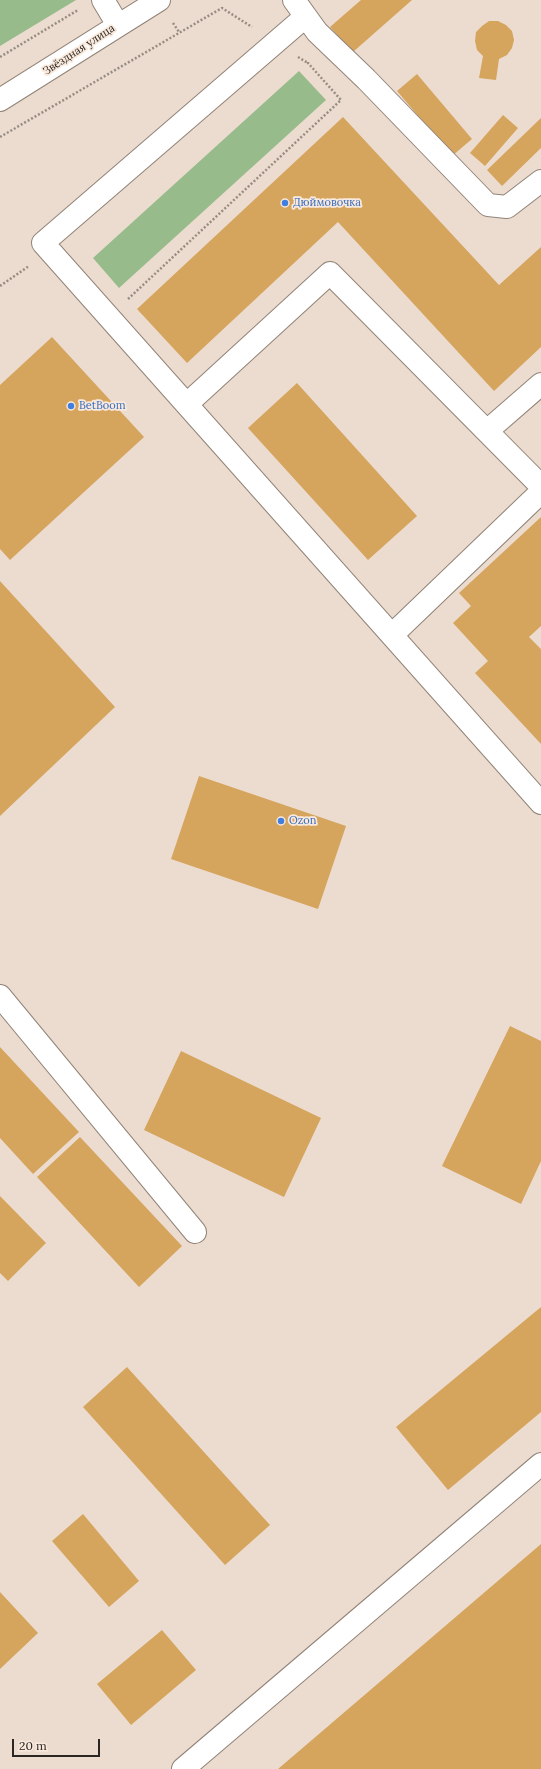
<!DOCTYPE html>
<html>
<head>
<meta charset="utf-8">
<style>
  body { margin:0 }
  #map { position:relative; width:541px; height:1769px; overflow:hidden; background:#ecdccf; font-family:Lora,serif }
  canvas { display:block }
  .scale { position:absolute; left:12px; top:1739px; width:88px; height:18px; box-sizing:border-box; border:2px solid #2b2621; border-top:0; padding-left:5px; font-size:12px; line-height:14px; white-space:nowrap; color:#2b2621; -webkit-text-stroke:3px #f9e9dc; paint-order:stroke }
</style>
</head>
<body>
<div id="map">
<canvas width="541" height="1769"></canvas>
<div class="scale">20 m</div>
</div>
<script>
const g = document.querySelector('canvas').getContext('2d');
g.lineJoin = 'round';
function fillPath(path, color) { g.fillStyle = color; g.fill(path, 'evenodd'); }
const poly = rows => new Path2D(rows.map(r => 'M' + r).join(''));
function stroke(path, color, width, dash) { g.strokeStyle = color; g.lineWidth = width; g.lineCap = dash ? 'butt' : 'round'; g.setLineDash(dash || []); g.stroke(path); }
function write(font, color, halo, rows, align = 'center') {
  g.font = font + ' Lora,serif'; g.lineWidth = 3.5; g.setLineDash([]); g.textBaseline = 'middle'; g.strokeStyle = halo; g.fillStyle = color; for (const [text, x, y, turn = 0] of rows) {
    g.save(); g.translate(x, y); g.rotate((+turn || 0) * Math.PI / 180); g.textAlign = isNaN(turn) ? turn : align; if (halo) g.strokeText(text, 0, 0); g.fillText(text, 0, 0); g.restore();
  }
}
fillPath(poly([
  [0,0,76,0,0,46],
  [299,71,326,100,119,288,93,258]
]), '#97bb8a');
fillPath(poly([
  [361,0,412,0,353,52,330,27],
  [489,21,498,21,506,25,512,31,514,40,512,48,507,55,499,59,496,80,479,78,483,56,477,50,475,41,476,32,482,26],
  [417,74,472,139,452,156,397,91],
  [503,115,518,128,485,166,470,153],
  [343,117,499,285,541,247,541,347,494,391,338,222,187,363,137,309],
  [541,118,541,148,502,186,487,170],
  [52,337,144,437,10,560,0,549,0,385],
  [297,383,417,516,368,560,248,428],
  [541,517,541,626,529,637,541,649,541,744,475,673,488,661,453,623,471,606,459,593],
  [0,581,115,707,0,816],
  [199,776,346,826,318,909,171,859],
  [510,1026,541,1041,541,1161,521,1204,442,1166],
  [0,1047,79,1132,33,1174,0,1138],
  [181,1051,321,1118,284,1197,144,1130],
  [80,1137,182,1246,139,1287,37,1177],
  [0,1196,46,1243,8,1281,0,1273],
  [541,1307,541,1412,448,1490,396,1427],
  [127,1367,270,1525,225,1565,83,1407],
  [83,1514,139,1581,109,1607,52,1541],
  [541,1544,541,1769,278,1769],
  [0,1592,38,1633,0,1669],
  [162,1630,196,1670,131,1725,97,1684]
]), '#d5a45d');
const minor = poly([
  [103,0,118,25],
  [294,0,317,32,366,79,488,205,507,207,541,181],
  [305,17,43,243,541,803],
  [187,404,330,273,541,486],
  [487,431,541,384],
  [392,635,541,492],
  [0,996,195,1232],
  [183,1769,541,1464]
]);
const major = poly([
  [0,100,159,0]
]);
stroke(minor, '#918377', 24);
stroke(major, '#918377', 24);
stroke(poly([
  [173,23,179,32],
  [0,57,78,10],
  [298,57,308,63],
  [0,137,222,8,252,27],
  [0,286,29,266],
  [128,299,341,100,308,63,308,61]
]), '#978c83', 2.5, [2, 2]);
stroke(minor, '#fff', 22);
stroke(major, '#fff', 22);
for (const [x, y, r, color] of [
  [285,203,4,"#3f7fe0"],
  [71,406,4,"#3f7fe0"],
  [281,821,4,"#3f7fe0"]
]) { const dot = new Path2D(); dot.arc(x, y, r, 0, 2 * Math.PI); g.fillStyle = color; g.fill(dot); stroke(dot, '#f9e9dc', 1.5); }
write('11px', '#2b2621', '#f9e9dc', [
  ["Звёздная улица",79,50,-33]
]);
write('11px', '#366cbe', '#f9e9dc', [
  ["Дюймовочка",293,203],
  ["BetBoom",79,406],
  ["Ozon",289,821]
], 'left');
</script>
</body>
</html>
